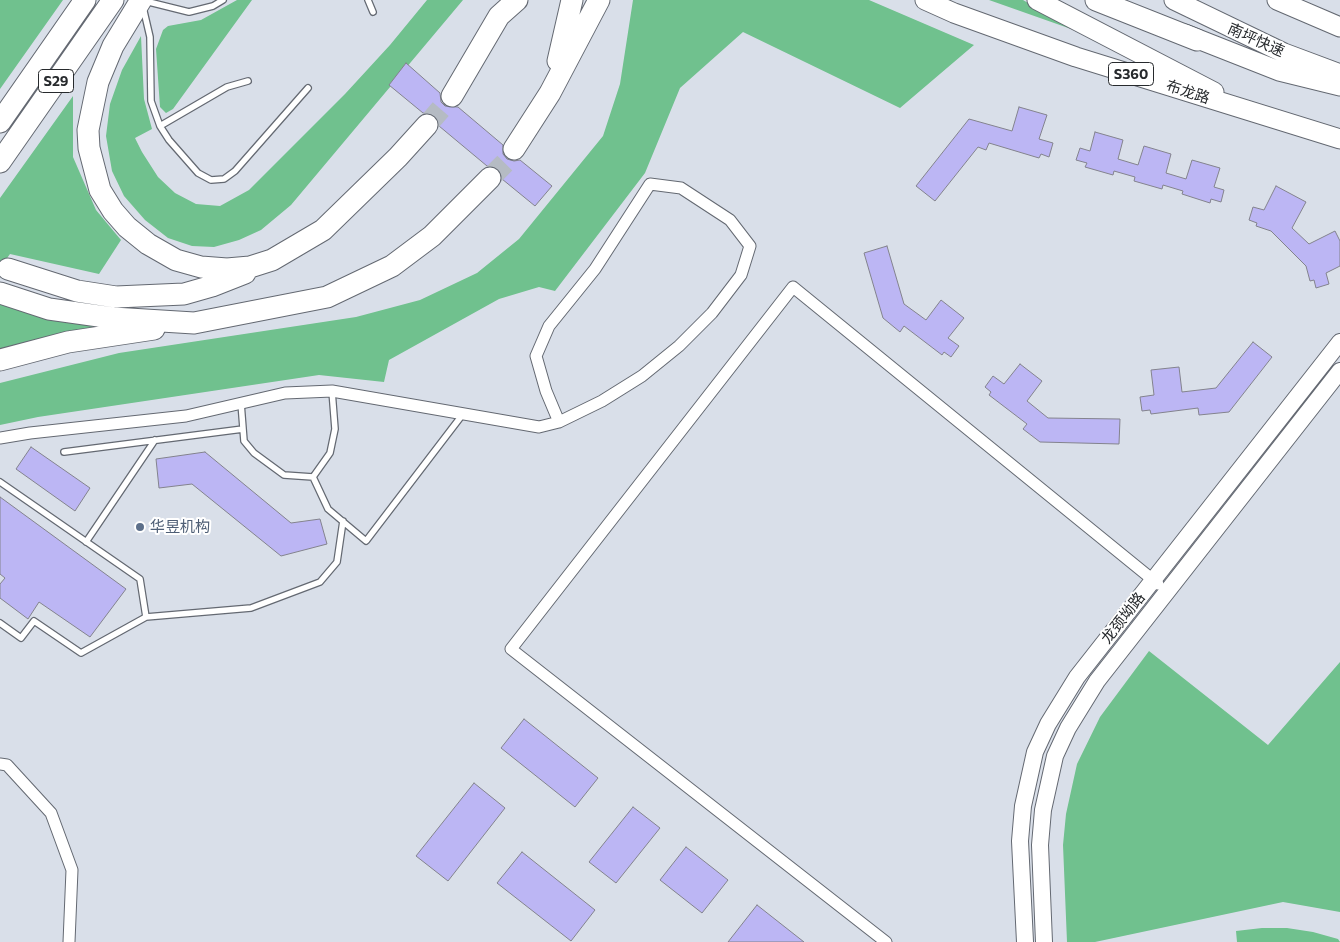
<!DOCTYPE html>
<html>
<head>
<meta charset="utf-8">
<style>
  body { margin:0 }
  canvas { display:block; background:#d9dfe9 }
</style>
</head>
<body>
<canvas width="1340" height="942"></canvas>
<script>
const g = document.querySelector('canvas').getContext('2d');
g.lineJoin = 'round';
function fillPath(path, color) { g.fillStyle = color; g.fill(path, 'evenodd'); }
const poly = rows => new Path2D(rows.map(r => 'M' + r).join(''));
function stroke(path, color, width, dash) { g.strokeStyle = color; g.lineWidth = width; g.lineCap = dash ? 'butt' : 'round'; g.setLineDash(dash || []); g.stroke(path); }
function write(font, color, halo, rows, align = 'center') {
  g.font = font + ' Commissioner,"Noto Sans SC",sans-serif'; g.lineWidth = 4; g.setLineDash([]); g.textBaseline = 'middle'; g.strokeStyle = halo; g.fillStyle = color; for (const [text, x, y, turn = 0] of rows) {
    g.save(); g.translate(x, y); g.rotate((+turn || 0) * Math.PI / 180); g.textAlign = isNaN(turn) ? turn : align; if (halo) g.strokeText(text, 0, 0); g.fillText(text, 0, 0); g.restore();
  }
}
fillPath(poly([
  [0,0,63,0,0,89],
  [237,0,252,0,173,109,166,113,160,107,156,49,163,30,168,26,201,20],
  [427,0,463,0,291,205,261,230,239,240,214,247,192,246,168,238,145,220,124,196,112,171,106,136,110,104,122,70,141,36,144,99,152,129,135,138,142,152,158,177,175,193,196,204,220,206,249,190,345,94,390,45],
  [633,0,869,0,974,45,900,108,743,32,680,88,645,173,555,291,539,287,499,299,389,360,384,382,319,375,38,417,0,425,0,383,119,353,356,317,420,300,477,273,519,239,603,136,620,84],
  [989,0,1023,0,1074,30],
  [73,96,73,157,96,210,121,240,99,274,10,254,0,268,0,198],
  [0,300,120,334,0,360],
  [1149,651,1268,745,1340,662,1340,912,1283,902,1095,942,1067,942,1063,845,1066,814,1077,764,1100,717],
  [1262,928,1287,928,1313,932,1338,939,1340,942,1237,942,1236,931]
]), '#70c18e');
const building = poly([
  [406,63,440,93,441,102,445,106,458,107,503,145,503,154,507,159,514,161,520,160,552,186,535,206,502,179,498,169,487,166,439,126,435,115,423,113,389,85,406,63],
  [1019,107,1047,115,1039,139,1053,143,1049,157,1041,154,1039,158,989,143,986,150,978,147,935,201,916,186,969,119,1012,131,1019,107],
  [1095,132,1123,140,1118,159,1138,165,1144,146,1171,154,1166,173,1186,179,1192,160,1220,168,1214,187,1224,190,1221,202,1211,199,1210,203,1182,194,1183,191,1163,185,1162,189,1134,181,1135,177,1114,171,1113,175,1085,167,1087,163,1076,160,1080,148,1090,151,1095,132],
  [1276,186,1306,202,1292,228,1309,244,1335,231,1340,241,1340,266,1326,273,1329,284,1316,288,1314,280,1310,281,1306,266,1271,231,1256,226,1257,223,1249,220,1253,207,1264,210,1276,186],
  [887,246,904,304,926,320,941,300,964,318,948,338,959,346,951,357,944,352,942,355,904,326,900,332,883,318,864,253,887,246],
  [1253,342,1272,357,1229,412,1199,415,1198,408,1151,414,1150,410,1142,411,1140,397,1154,395,1151,370,1179,367,1182,392,1216,388,1253,342],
  [1020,364,1042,381,1027,401,1048,418,1120,419,1119,444,1040,442,1023,429,1027,424,989,395,991,392,985,387,993,376,1004,384,1020,364],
  [31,447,90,488,75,511,16,469,31,447],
  [205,452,291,523,320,519,327,544,281,556,192,484,159,488,156,459,205,452],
  [0,497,126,589,90,637,39,602,28,619,0,598,0,584,5,578,0,574,0,497],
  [524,719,598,778,575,807,501,748,524,719],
  [474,783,505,808,448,881,416,856,474,783],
  [633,807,660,828,616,883,589,862,633,807],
  [686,847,728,880,702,913,660,880,686,847],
  [522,852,595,910,571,941,497,883,522,852],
  [757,905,804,942,728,942,757,905]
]);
fillPath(building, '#bcb6f4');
stroke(building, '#83838d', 1);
stroke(poly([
  [427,125,452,96],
  [490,178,505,163,514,149]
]), '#b5bbc3', 21, [21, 11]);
const service = poly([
  [368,0,373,12],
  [145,1,189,12,213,6,223,0],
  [143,7,150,37,151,101,160,126,169,140,198,173,211,180,224,179,235,171,308,88],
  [160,126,227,87,248,81],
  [241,403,244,441,254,453,284,475,313,477,330,453,335,429,332,391],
  [64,452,243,429],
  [313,477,328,509,366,541,463,414],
  [0,482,140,579,146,617],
  [86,542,155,440],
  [0,623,21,638,34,621,81,653,146,617,251,608,320,582,337,562,343,521]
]);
const minor = poly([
  [0,438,30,433,186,416,285,393,332,391,539,427,559,422,602,401,642,376,679,346,712,313,741,275,750,246,730,220,681,188,650,184,595,269,549,326,536,356,546,391,559,422],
  [0,764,7,765,51,813,72,870,69,942],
  [886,942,511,649,793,287,1158,584]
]);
const secondary = poly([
  [1025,942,1020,841,1023,806,1035,752,1048,724,1077,677,1340,342],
  [1044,942,1040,845,1043,810,1055,756,1068,728,1097,681,1340,371]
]);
const primary = poly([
  [925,0,954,13,1076,57,1340,139],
  [1037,0,1214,92]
]);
const trunk = poly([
  [1174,0,1284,53,1340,74],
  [1277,0,1340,27],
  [1185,34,1279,71,1340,86]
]);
const motorway = poly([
  [141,0,113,46,98,82,88,130,89,148,100,190,113,211,127,227,148,244,176,260,201,267,227,269,250,267,272,260,323,230,398,157,427,125],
  [1096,0,1197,40],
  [558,61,572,0],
  [452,96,499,16,517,0],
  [0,122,85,0],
  [514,149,550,93,599,0],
  [0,162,113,0],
  [8,269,77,291,116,297,184,294,212,286,245,273],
  [0,293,49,309,113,318,194,323,327,297,392,266,432,236,490,178],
  [0,360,68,342,154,329]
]);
stroke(service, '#646972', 8);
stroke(minor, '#646972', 13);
stroke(secondary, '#646972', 18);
stroke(primary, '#646972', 21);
stroke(trunk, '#646972', 21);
stroke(motorway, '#646972', 23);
stroke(service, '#fff', 5.5);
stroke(minor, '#fff', 11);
stroke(secondary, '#fff', 16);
stroke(primary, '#fff', 19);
stroke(trunk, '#fff', 19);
stroke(motorway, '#fff', 21);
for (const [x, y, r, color] of [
  [140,527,5,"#5c6f8a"]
]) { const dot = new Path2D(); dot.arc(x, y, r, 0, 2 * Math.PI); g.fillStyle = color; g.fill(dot); stroke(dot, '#fff', 2); }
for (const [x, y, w] of [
  [1131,74,45],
  [56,81,35]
]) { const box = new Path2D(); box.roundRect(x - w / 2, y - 11.5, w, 23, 4); g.fillStyle = '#fff'; g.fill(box); stroke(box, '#272a2d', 1); }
write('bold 14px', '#272a2d', null, [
  ["S360",1131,74],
  ["S29",56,81]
]);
write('15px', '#272a2d', '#fff', [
  ["南坪快速",1256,40,24],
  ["布龙路",1188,92,18],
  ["龙颈坳路",1123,618,-52]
]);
write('15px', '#4e5e75', '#fff', [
  ["华昱机构",150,527]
], 'left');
</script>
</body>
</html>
